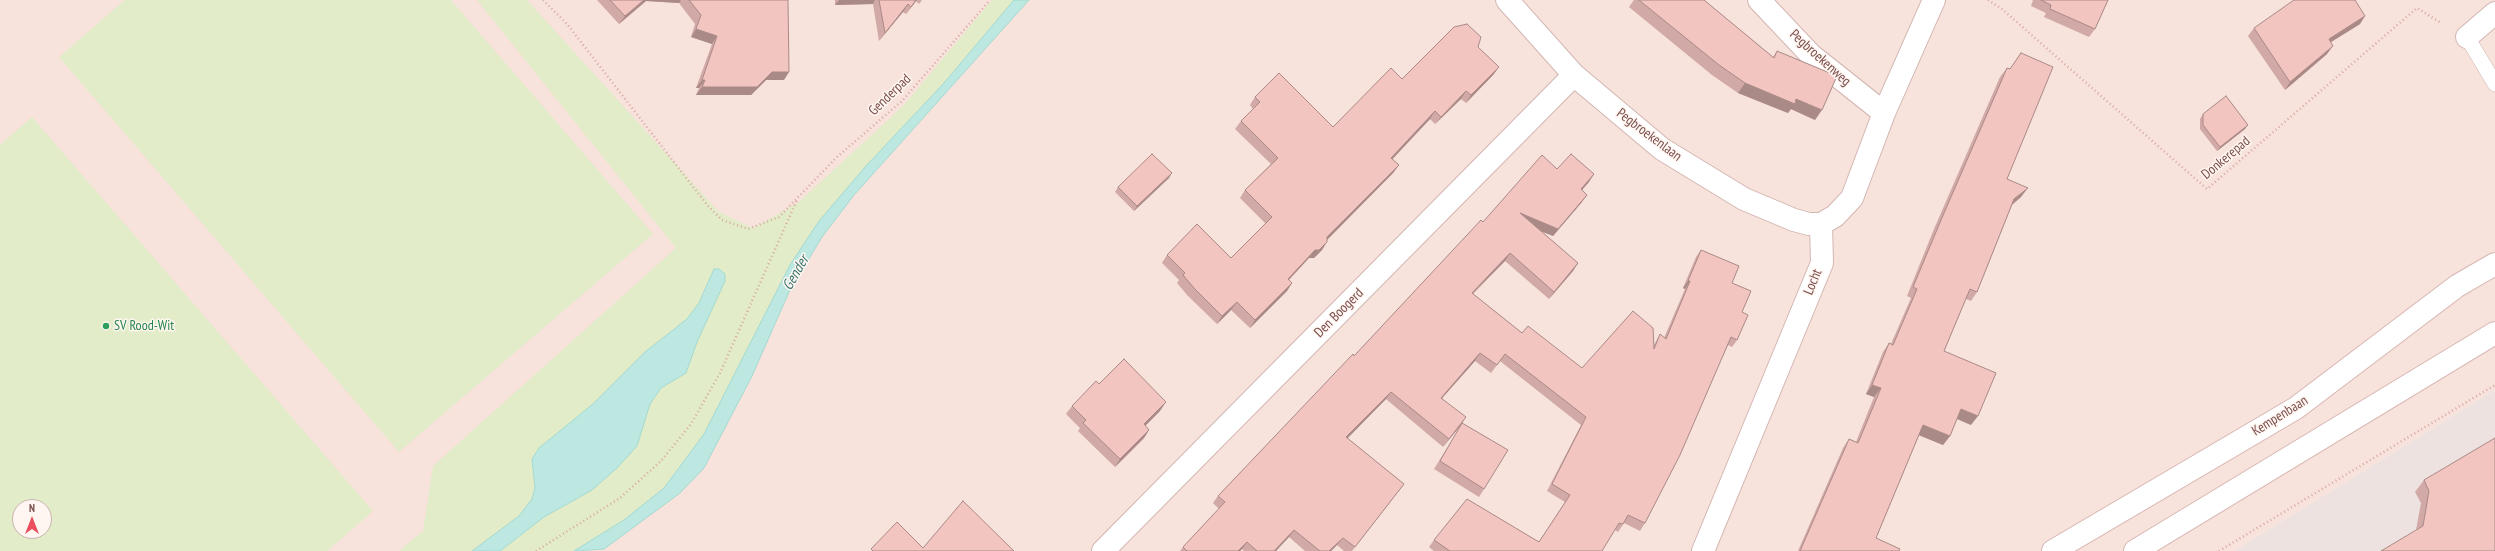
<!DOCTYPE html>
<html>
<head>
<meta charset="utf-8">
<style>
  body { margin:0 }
  #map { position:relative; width:2495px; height:551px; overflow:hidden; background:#fdf0eb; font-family:"PT Sans Narrow",sans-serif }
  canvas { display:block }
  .north { position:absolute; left:12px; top:499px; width:40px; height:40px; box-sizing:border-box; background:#fff6f2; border:1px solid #cab3b0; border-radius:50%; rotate:0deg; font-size:11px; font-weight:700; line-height:16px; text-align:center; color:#7a4e4c }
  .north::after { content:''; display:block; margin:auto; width:14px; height:18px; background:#e94e5c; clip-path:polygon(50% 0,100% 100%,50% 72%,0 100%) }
</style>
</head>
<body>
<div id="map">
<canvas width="2495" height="551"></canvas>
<div class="north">N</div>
</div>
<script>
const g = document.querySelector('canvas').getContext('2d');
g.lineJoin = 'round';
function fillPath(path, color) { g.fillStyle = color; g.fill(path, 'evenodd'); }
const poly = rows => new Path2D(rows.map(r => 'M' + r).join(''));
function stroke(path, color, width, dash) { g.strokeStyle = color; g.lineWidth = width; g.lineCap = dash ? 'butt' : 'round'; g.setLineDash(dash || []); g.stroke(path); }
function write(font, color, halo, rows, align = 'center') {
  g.font = font + ' "PT Sans Narrow",sans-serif'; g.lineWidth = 3; g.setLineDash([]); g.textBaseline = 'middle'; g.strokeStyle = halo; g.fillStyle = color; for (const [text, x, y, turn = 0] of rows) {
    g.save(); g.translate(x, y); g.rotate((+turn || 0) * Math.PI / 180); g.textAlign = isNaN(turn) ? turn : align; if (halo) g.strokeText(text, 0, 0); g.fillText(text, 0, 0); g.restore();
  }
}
fillPath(poly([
  [0,0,2495,0,2495,390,2234,551,0,551],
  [20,507,44,507,44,531,20,531]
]), '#f7e2dc');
fillPath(poly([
  [2495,390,2495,551,2234,551]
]), '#ede2e0');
fillPath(poly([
  [125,0,451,0,653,234,399,452,59,57],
  [477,0,527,0,719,212,753,228,799,202,903,106,992,0,1014,0,944,83,866,166,819,221,790,265,704,434,664,488,624,520,574,551,500,551,544,517,580,497,637,446,650,404,661,388,686,373,697,342,725,281,706,285,699,303,687,319,645,352,593,404,532,459,535,488,534,495,519,516,472,551,399,551,423,531,433,466,676,248],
  [32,117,373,511,327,551,0,551,0,145],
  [20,507,44,507,44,531,20,531]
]), '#e2ecc8');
const water = poly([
  [1014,0,1029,0,854,195,822,237,789,292,752,376,704,468,680,493,604,549,574,551,624,520,664,488,704,434,790,265,819,221,866,166,944,83,1014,0],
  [714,269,719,269,725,274,725,281,697,342,686,373,661,388,650,404,637,446,617,468,592,490,544,517,500,551,472,551,519,516,532,499,535,488,532,459,539,448,593,404,645,352,687,319,699,303,714,269]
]);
fillPath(water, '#bde8e1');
stroke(water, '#a3dad1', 1);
const service = poly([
  [2467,37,2495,84]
]);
const minor = poly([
  [1507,0,1574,75,1662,149,1744,199,1794,220,1809,224,1821,224],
  [1759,0,1811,55,1884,113],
  [2467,37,2495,13],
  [1103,551,1574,75],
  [1703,551,1822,263,1821,224,1835,216,1852,198,1884,113,1934,0]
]);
const secondary = poly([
  [2053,551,2296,408,2457,286,2495,264],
  [2135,551,2495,333]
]);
stroke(service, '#d3b6b2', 16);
stroke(minor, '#d3b6b2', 24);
stroke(secondary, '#d8b6b2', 24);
stroke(poly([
  [543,0,567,24,708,206,722,220,748,229,779,217,837,157,902,101,990,0],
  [1988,0,2002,9,2207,189,2417,8,2441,23],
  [536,551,620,498,661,461,691,424,720,373,797,200],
  [2219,551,2495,385]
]), '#d9a7a3', 2.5, [1, 3]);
stroke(service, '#fff', 15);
stroke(minor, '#fff', 22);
stroke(secondary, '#fff', 22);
fillPath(poly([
  [597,0,788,0,784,80,766,80,751,95,696,95,699,88,696,88,712,44,691,37,695,24,679,3,646,1,619,24],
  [835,0,922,0,919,4,916,1,906,14,903,12,879,41,873,4,835,5],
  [1634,0,1704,0,1773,57,1777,51,1815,120,1791,109,1788,113,1738,93,1712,75,1629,7],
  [2033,0,2108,0,2095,29,2089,37,2044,17,2046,13,2031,6],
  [2365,16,2360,24,2331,42,2327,54,2285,90,2248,36,2254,28],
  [1478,47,1499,67,1493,75,1466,103,1461,99,1435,124,1430,119,1392,159,1399,165,1393,173,1327,240,1322,250,1314,258,1309,258,1289,280,1292,283,1287,291,1250,328,1231,310,1217,324,1188,296,1177,283,1179,280,1162,263,1167,255,1231,258,1266,224,1240,198,1245,190,1271,164,1235,129,1241,121,1253,109,1250,105,1255,97,1333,127,1402,79],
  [2021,53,2007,179,2021,197,2012,205,1977,292,1971,301,1966,299,1944,351,1971,425,1957,419,1950,436,1943,445,1919,435,1876,538,1899,551,1798,551,1843,448,1849,439,1856,442,1874,397,1866,394,1883,352,1889,343,1891,344,1911,298,1907,296,1934,229,2000,77,2007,68,2010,69],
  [2203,114,2245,129,2217,151,2200,129,2200,119],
  [1557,169,1594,174,1582,190,1582,202,1553,236,1541,231,1578,263,1573,271,1549,299,1505,261,1473,294,1522,333,1582,368,1654,345,1660,334,1664,338,1685,289,1683,288,1696,257,1701,250,1732,283,1742,312,1737,340,1732,347,1728,345,1645,523,1640,531,1624,523,1618,532,1615,530,1602,551,1434,551,1429,547,1434,540,1539,542,1565,502,1547,491,1581,425,1500,361,1491,373,1475,361,1442,398,1461,425,1443,447,1386,399,1347,438,1404,484,1352,551,1344,551,1337,545,1331,551,1305,551,1289,537,1276,551,1244,551,1242,549,1240,551,1180,551,1183,547,1219,509,1213,503,1218,496,1354,356,1483,222],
  [1169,178,1134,211,1115,192,1118,187],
  [1099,384,1160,411,1145,426,1149,430,1144,438,1115,467,1078,431,1080,428,1066,414,1072,406],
  [1462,423,1484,489,1479,497,1434,469,1457,432],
  [2424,480,2495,551,2416,530,2421,503,2415,492]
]), '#d1a9a6');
fillPath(poly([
  [644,0,681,0,679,3,646,1,619,24,625,16],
  [839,0,875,0,873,4,835,5],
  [916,0,917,0,906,14],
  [908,4,903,12,879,41,885,33],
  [2365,16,2360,24,2323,47,2329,39],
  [696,29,717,36,712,44,691,37],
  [2333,46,2327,54,2285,90,2290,82],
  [1499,67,1493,75,1466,103,1471,95],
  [772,72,789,72,784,80,766,80,751,95,696,95,702,87],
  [702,80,705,80,699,88,696,88],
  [1745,83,1796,99,1822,110,1815,120,1791,109,1788,113,1738,93],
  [1466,91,1461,99,1435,124,1441,117],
  [1435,111,1430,119,1386,166,1391,158],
  [2248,125,2245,129,2217,151,2220,147],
  [1399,165,1393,173,1322,245,1327,237],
  [1172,173,1169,178,1134,211,1137,206],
  [1594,174,1589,182,1576,197,1581,189],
  [2028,188,2021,197,2008,208,2014,199],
  [1587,195,1582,202,1553,236,1515,221,1520,213],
  [1327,242,1322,250,1314,258,1309,258,1282,287,1288,279,1315,250],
  [1510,253,1505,261,1466,300,1472,293],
  [1578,263,1573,271,1549,299,1554,292],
  [1688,281,1690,281,1685,289,1683,288],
  [1292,283,1287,291,1250,328,1255,320],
  [1237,302,1231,310,1217,324,1222,316],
  [1480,353,1475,361,1436,405,1441,398],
  [1872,385,1881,388,1874,397,1866,394],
  [1391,392,1386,399,1341,445,1346,437],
  [1166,402,1160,411,1138,433,1144,424],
  [1961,409,1978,416,1971,425,1955,418],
  [1466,417,1461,425,1443,447,1449,439],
  [1923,425,1950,436,1943,445,1916,434],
  [1149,430,1144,438,1115,467,1120,459],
  [1404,484,1398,491,1352,551],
  [1294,530,1289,537,1276,551,1274,551],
  [1343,538,1337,545,1331,551,1329,551],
  [1247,542,1242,549,1240,551,1238,551]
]), '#aa8a87');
const building = poly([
  [610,0,644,0,625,16,610,0],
  [689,0,788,0,789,72,772,72,757,87,702,87,705,80,702,80,717,36,696,29,701,15,689,0],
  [879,0,916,0,911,7,908,4,885,33,879,0],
  [1639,0,1704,0,1774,58,1777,51,1837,76,1822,110,1796,99,1795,104,1745,83,1719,65,1639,0],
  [2041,0,2108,0,2095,29,2050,9,2051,5,2041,0],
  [2294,0,2355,0,2365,16,2329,39,2333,46,2290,82,2254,28,2294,0],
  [1467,24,1481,37,1478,47,1499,67,1471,95,1466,91,1441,117,1435,111,1391,158,1399,165,1327,237,1327,242,1319,250,1315,250,1288,279,1292,283,1255,320,1237,302,1222,316,1194,288,1183,275,1185,273,1167,255,1197,224,1231,258,1272,217,1245,190,1278,158,1241,121,1260,102,1255,97,1279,73,1333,127,1391,68,1402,79,1454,27,1467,24],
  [2021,53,2053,67,2007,179,2028,188,2014,199,1977,292,1970,289,1944,351,1996,373,1978,416,1961,409,1950,436,1923,425,1876,538,1900,549,1899,551,1800,551,1849,439,1858,443,1881,388,1872,385,1889,343,1893,345,1917,289,1913,287,1941,220,2007,68,2010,69,2021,53],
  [2226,96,2248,125,2220,147,2203,125,2203,114,2226,96],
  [1152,154,1172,173,1137,206,1118,187,1152,154],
  [1571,154,1594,174,1581,189,1587,195,1558,229,1520,213,1578,263,1554,292,1510,253,1472,293,1522,333,1528,326,1582,368,1633,311,1653,328,1654,349,1660,334,1666,339,1690,281,1688,281,1701,250,1739,266,1732,283,1751,291,1742,312,1748,315,1737,340,1731,337,1680,455,1645,523,1628,515,1623,524,1619,523,1602,551,1450,551,1434,540,1467,499,1539,542,1570,495,1552,484,1586,417,1505,354,1497,365,1480,353,1441,398,1466,417,1449,439,1391,392,1346,437,1404,484,1355,547,1343,538,1329,551,1320,551,1294,530,1274,551,1257,551,1247,542,1238,551,1187,551,1183,547,1225,502,1218,496,1353,354,1354,356,1481,220,1483,222,1542,155,1557,169,1571,154],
  [1124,359,1166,402,1144,424,1149,430,1120,459,1083,423,1086,420,1072,406,1096,381,1099,384,1124,359],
  [1462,423,1508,450,1484,489,1440,461,1462,423],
  [2495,438,2495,551,2381,551,2423,526,2429,491,2424,480,2495,438],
  [963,501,1014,551,873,551,871,549,897,522,923,548,963,501]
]);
fillPath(building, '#f3c5c1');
stroke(building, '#aa8a87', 1);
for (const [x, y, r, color] of [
  [106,326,4,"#2e9e5b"]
]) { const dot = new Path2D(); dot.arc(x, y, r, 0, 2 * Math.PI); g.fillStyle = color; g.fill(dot); stroke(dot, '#fff6f2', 1.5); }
write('14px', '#7a4e4c', '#fff6f2', [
  ["Pegbroekenweg",1820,58,42],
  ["Genderpad",890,95,-44],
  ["Pegbroekenlaan",1649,135,37],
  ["Donkerepad",2226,158,-40],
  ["Locht",1813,282,-68],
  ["Den Boogerd",1339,313,-45],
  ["Kempenbaan",2280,416,-32]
]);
write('14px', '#27864d', '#fff6f2', [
  ["SV Rood-Wit",114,326]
], 'left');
write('italic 15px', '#3b776e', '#fff6f2', [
  ["Gender",796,273,-60]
]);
</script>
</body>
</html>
